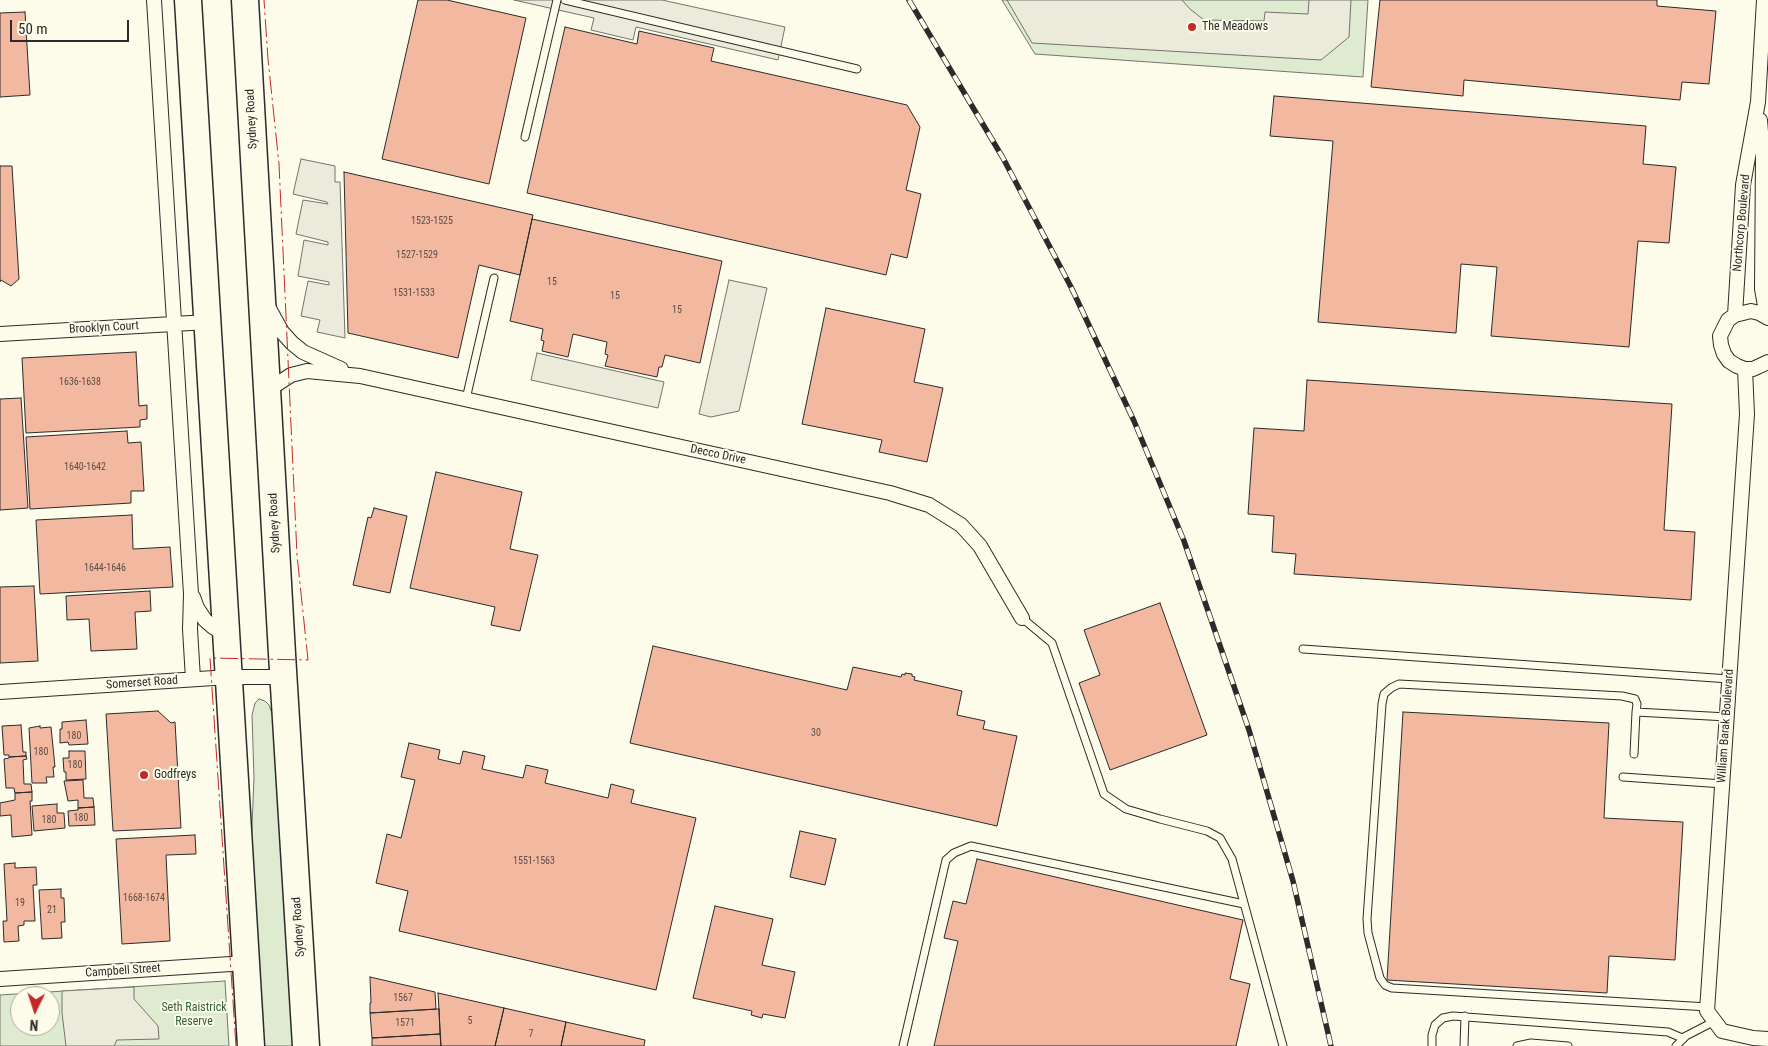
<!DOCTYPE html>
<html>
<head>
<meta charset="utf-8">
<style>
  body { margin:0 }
  #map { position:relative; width:1768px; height:1046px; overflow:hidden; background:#fdfbea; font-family:"Roboto Condensed",sans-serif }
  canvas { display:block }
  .north { position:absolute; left:10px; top:986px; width:50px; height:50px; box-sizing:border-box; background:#fdfbea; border:1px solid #a9a89e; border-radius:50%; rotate:184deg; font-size:14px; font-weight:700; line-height:20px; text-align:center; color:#2b2b2b }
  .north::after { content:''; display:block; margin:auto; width:18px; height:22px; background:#c62828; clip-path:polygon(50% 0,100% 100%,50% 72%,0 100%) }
  .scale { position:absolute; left:10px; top:20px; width:119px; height:22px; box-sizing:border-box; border:2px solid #2b2b2b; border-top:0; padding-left:6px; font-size:15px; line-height:18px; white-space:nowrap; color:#2b2b2b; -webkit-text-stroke:4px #fdfbea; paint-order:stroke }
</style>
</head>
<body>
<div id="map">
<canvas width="1768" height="1046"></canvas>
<div class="north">N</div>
<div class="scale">50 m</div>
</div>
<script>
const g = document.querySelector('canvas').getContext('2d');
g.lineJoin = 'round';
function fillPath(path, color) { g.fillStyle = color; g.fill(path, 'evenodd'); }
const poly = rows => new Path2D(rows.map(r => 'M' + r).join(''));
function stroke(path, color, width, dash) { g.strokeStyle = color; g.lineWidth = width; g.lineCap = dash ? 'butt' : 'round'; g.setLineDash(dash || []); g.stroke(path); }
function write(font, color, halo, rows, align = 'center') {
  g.font = font + ' "Roboto Condensed",sans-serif'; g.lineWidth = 4; g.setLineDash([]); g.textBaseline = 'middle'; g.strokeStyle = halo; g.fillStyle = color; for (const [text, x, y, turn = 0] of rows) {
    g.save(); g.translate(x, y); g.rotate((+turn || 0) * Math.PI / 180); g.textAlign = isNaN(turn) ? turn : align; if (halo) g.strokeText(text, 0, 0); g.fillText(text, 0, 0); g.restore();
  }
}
const green = poly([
  [1002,0,1368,0,1363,77,1035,54,1002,0],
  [259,699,265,701,269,705,273,716,294,1046,263,1046,251,849,254,778,252,715,255,703,259,699],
  [225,981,229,1046,0,1046,0,995,225,981],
  [20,996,50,996,50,1026,20,1026,20,996]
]);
fillPath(green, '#deebd1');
stroke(green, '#74746e', 1);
const parking = poly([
  [514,0,662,0,785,27,778,60,636,27,633,40,591,30,594,18,514,0],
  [1007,0,1182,0,1190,9,1204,20,1264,21,1265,12,1308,14,1309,0,1351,0,1349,37,1321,60,1032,43,1007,0],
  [301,159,335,166,335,182,340,182,345,338,317,332,320,320,301,316,308,281,329,285,329,282,298,276,304,240,328,245,328,242,296,234,303,200,328,204,327,202,293,194,301,159],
  [729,280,767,288,739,411,711,417,699,414,729,280],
  [537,353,664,382,658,408,531,380,537,353],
  [134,987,134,999,158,1026,159,1039,117,1040,114,1046,66,1046,62,1013,62,991,134,987]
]);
fillPath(parking, '#eceadb');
stroke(parking, '#74746e', 1);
const building = poly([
  [418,0,447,0,526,18,489,184,382,159,418,0],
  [1380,0,1657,0,1657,6,1716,11,1709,84,1682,82,1680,100,1464,80,1463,96,1371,87,1380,0],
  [25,12,30,95,0,97,0,13,25,12],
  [565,27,637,44,639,31,714,48,711,61,907,105,920,127,906,190,921,194,907,258,891,254,886,275,527,193,565,27],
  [1274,96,1646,126,1643,164,1676,167,1669,243,1638,241,1629,347,1491,336,1497,267,1461,264,1456,333,1318,322,1333,141,1270,136,1274,96],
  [0,166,12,166,19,279,11,286,1,280,0,282,0,166],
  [344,172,533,215,520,275,479,265,458,358,348,333,344,172],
  [532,219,722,261,700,363,665,355,662,367,659,367,657,377,605,366,608,355,605,354,607,342,573,334,568,357,542,351,544,341,541,340,543,329,510,321,532,219],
  [826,308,925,329,914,382,943,388,927,462,879,452,882,440,802,424,826,308],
  [136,352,139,406,147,405,147,419,140,420,140,427,26,433,22,358,136,352],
  [1307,380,1672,404,1664,530,1695,532,1691,600,1294,574,1296,554,1272,552,1274,516,1248,514,1254,428,1304,431,1307,380],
  [21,398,28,508,0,510,0,399,21,398],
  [127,431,128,443,141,442,144,491,131,491,131,503,30,509,26,437,127,431],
  [436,472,522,492,510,549,538,555,520,631,491,625,495,607,410,588,436,472],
  [374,508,407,516,390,593,353,585,368,517,371,518,374,508],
  [132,515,133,549,170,547,173,587,40,594,36,520,132,515],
  [34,586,38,661,0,663,0,587,34,586],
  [150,591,151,611,135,612,137,649,91,651,89,619,67,620,66,596,150,591],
  [1160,603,1207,735,1110,770,1079,683,1100,675,1084,630,1160,603],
  [653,646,847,690,853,667,901,677,902,674,905,675,905,673,912,674,912,676,915,677,914,680,962,691,957,715,985,721,983,729,1017,736,997,826,630,743,653,646],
  [158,711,171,723,175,722,181,828,113,831,106,714,158,711],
  [1403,712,1609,723,1604,818,1683,822,1675,960,1609,956,1607,993,1387,980,1403,712],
  [86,720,88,744,69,745,68,742,60,743,60,729,62,729,62,722,86,720],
  [21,725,23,752,26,752,26,756,9,757,9,755,4,755,2,726,21,725],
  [40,726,40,728,51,727,55,767,53,767,54,777,46,777,47,783,32,783,29,728,40,726],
  [409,743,440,750,438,759,460,764,463,751,485,756,482,769,523,778,526,765,548,770,545,783,608,798,611,784,634,790,631,803,696,818,656,990,399,931,408,891,376,883,387,834,401,838,415,780,401,777,409,743],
  [69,751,85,751,86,779,66,780,66,772,64,772,63,758,69,758,69,751],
  [26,756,27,759,23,760,24,784,31,784,32,792,15,793,14,788,6,788,4,759,9,758,9,757,26,756],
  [83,780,84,798,93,798,94,807,78,808,78,800,68,801,64,781,83,780],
  [32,792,32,801,30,801,32,835,12,837,11,815,0,816,0,803,15,800,15,793,32,792],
  [57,804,57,813,64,813,65,828,34,831,32,806,57,804],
  [94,807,95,825,69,826,68,811,78,810,78,808,94,807],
  [800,831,836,839,825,885,790,877,800,831],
  [195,835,196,854,166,855,170,941,122,944,116,839,195,835],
  [977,859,1243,920,1230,979,1250,984,1236,1046,934,1046,958,941,944,938,953,901,966,904,977,859],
  [15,863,15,868,36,867,37,885,33,885,35,921,24,921,24,925,18,926,19,941,4,942,3,921,7,921,4,864,15,863],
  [61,889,61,898,64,898,65,922,61,922,62,938,42,939,39,890,61,889],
  [715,906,773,919,762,965,795,972,785,1018,763,1014,762,1018,751,1015,752,1011,693,998,715,906],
  [370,977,435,992,436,1009,370,1013,370,1003,371,1003,370,977],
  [438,993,504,1008,495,1046,441,1046,438,993],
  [504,1008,566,1022,561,1046,495,1046,504,1008],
  [439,1009,440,1034,372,1038,370,1013,439,1009],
  [566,1022,645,1040,644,1046,561,1046,566,1022],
  [440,1034,441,1046,372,1046,372,1038,440,1034]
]);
fillPath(building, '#f2b8a0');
stroke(building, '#2b2b2b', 1);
const lane = poly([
  [565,0,857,69],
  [525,137,557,0],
  [466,399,494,278],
  [1022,618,1052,643,1104,794,1126,809,1160,819,1207,831,1220,838,1232,859,1283,1046],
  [1303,649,1729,679],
  [1634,754,1636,712],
  [1623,777,1723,784],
  [1708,1007,1392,988,1385,985,1380,978,1368,933,1367,919,1382,704,1384,694,1391,688,1399,684,1622,696,1635,699,1637,704,1636,712,1727,717],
  [903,1046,946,860,954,853,971,846,1244,904],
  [1432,1046,1432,1035,1435,1025,1443,1018,1453,1016,1668,1032,1682,1038,1715,1021],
  [1464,1046,1465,1016],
  [1517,1046,1531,1043,1568,1046],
  [1676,1046,1685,1037]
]);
const street = poly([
  [154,0,191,594,190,629,193,679],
  [1760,120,1763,155,1762,289,1767,317],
  [267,305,282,332,292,343,303,352,341,369],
  [1735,315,1743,185,1758,102,1764,0],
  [1768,318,1759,313,1751,311,1735,315,1728,320,1720,336,1721,345,1724,354,1729,361,1737,366,1745,369,1753,369,1768,362],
  [0,334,208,322],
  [1745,369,1747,414,1707,1011,1722,1031,1753,1038,1768,1039],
  [268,390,291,375,307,371,360,376,890,493,929,505,961,525,980,546,1022,618],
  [193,597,197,608,205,620,213,627,226,635],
  [0,692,229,677,283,677],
  [0,979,246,963]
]);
const highway = poly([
  [188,0,251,1046],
  [245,0,282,654,306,1046]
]);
stroke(lane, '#2b2b2b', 9);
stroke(street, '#2b2b2b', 16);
stroke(highway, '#2b2b2b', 29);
stroke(lane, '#fdfbea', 7);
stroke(street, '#fdfbea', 14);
stroke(highway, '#fdfbea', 26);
const rail = poly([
  [909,0,1003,158,1071,287,1134,421,1184,541,1249,730,1293,881,1331,1046]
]);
stroke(rail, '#2b2b2b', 5.5);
stroke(rail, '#fdfbea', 4, [11]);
stroke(poly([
  [236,1046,210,658,308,660,297,555,279,164,268,59,264,0]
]), '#c62828', 1, [18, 4, 2.5, 4]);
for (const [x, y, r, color] of [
  [1192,27,5,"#c62828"],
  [144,775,5,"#c62828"]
]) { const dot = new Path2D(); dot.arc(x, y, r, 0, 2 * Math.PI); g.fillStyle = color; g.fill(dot); stroke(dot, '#fdfbea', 2); }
write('10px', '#5d4e48', null, [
  ["1523-1525",432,221],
  ["1527-1529",417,255],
  ["15",552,282],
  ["1531-1533",414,293],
  ["15",615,296],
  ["15",677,310],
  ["1636-1638",80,382],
  ["1640-1642",85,467],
  ["1644-1646",105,568],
  ["30",816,733],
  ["180",74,736],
  ["180",41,752],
  ["180",75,765],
  ["180",81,818],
  ["180",49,820],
  ["1551-1563",534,861],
  ["1668-1674",144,898],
  ["19",20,903],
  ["21",52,910],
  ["1567",403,998],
  ["5",470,1021],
  ["1571",405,1023],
  ["7",531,1034]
]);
write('12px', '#2b2b2b', '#fdfbea', [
  ["The Meadows",1202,27],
  ["Godfreys",154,775]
], 'left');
write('12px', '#2b2b2b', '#fdfbea', [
  ["Sydney Road",252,119,-93],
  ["Northcorp Boulevard",1742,223,-85],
  ["Brooklyn Court",104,328,-3],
  ["Decco Drive",718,455,12],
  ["Sydney Road",275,523,-93],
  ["Somerset Road",142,683,-4],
  ["William Barak Boulevard",1726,726,-86],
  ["Sydney Road",299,927,-94],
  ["Campbell Street",123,971,-4]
]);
write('12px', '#34623c', '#fdfbea', [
  ["Seth Raistrick",194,1008],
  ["Reserve",194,1022]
]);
</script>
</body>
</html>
